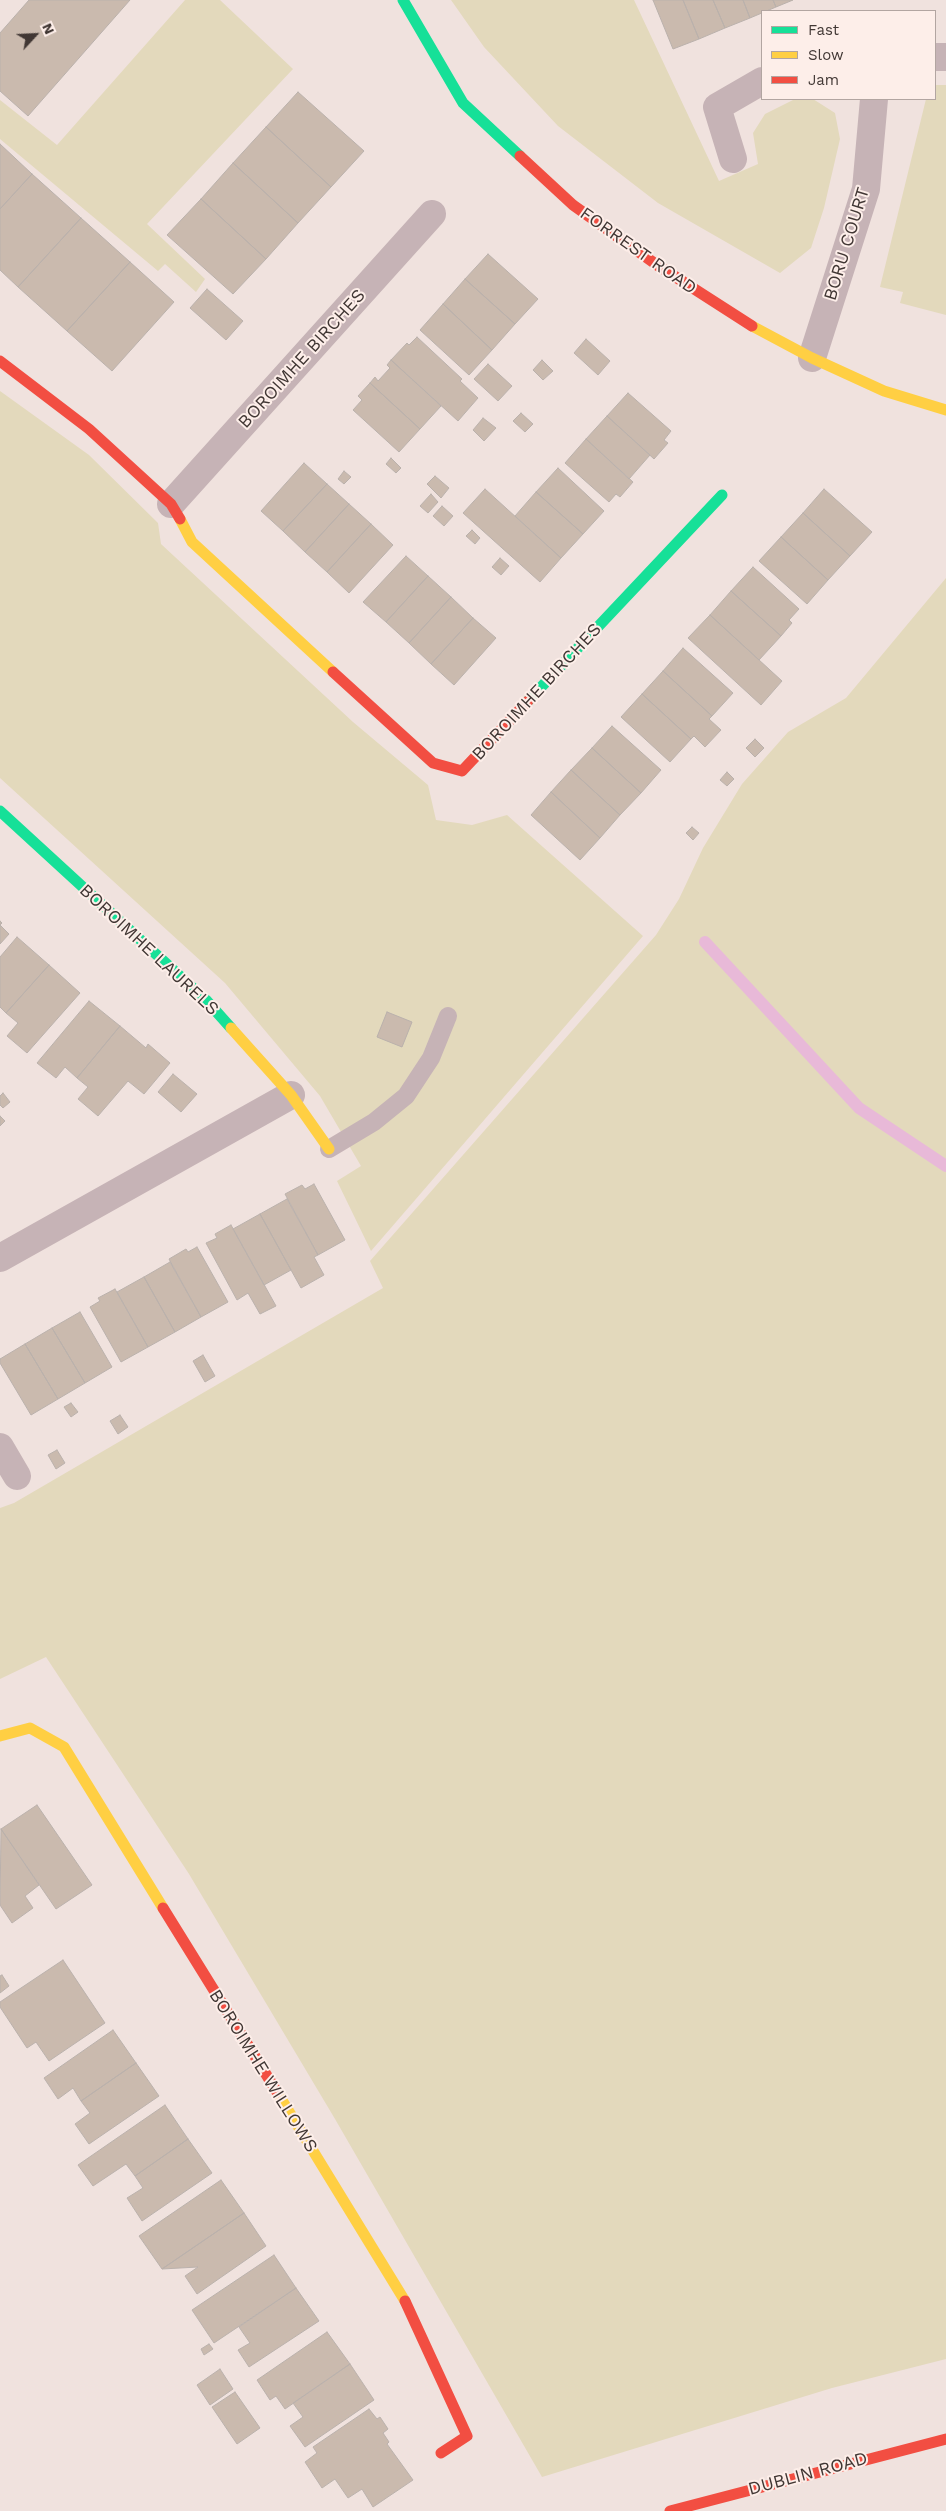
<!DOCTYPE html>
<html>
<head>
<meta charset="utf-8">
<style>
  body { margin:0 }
  #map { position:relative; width:946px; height:2511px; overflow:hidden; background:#f0e2de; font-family:"Work Sans",sans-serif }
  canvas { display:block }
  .legend { position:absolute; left:761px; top:10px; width:175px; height:90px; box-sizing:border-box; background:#fdeee9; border:1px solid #b2a5a1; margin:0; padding:6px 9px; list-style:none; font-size:15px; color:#413734 }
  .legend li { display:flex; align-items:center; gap:10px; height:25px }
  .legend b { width:25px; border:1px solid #b2a5a1 }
  .north { position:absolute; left:10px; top:10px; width:50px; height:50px; -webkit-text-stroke:4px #fdeee9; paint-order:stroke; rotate:65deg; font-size:14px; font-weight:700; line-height:20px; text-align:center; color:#413734 }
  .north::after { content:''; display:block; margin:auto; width:18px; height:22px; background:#413734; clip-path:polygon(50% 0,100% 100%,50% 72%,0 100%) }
</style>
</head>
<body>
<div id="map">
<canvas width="946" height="2511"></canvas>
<ul class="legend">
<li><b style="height:6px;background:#16e098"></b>Fast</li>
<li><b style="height:6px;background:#ffcf43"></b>Slow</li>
<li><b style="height:6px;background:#f24e42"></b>Jam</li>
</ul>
<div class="north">N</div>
</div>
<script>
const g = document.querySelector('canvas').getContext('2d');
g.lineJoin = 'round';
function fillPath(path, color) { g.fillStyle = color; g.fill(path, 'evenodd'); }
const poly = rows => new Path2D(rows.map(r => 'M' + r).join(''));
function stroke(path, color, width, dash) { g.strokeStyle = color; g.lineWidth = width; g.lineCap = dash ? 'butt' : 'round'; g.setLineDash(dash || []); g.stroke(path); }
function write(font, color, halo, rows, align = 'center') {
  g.font = font + ' "Work Sans",sans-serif'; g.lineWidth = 4; g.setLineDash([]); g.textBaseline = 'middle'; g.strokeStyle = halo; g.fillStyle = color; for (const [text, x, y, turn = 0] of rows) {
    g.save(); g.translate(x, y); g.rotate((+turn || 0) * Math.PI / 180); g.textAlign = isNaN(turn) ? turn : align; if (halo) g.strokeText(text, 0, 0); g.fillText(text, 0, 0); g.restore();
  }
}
fillPath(poly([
  [185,0,220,0,293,69,147,224,205,279,196,292,165,264,158,271,0,139,0,100,57,145],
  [451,0,634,0,719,181,758,164,753,133,765,114,795,99,813,99,835,113,840,139,824,208,811,248,780,273,658,203,558,126,484,47],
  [936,85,946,85,946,315,900,303,903,292,880,287,926,99,935,99],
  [0,391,89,455,158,523,161,544,353,722,428,785,436,820,472,825,507,815,643,936,371,1251,337,1181,361,1166,320,1096,225,983,0,778],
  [946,578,946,2359,832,2388,542,2477,335,2119,189,1874,46,1657,0,1679,0,1508,14,1503,383,1288,370,1261,656,935,679,899,703,848,742,784,788,732,846,698]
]), '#e3d9bc');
stroke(poly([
  [705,942,859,1108,946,1166]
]), '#e8b9d8', 12);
const building = poly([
  [29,0,130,0,28,116,0,91,0,33,29,0],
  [653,0,683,0,699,39,673,49,653,0],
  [683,0,713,0,725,28,699,39,683,0],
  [713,0,743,0,750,18,725,28,713,0],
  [743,0,773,0,776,7,750,18,743,0],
  [773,0,793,0,776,7,773,0],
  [298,92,364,151,331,187,266,127,298,92],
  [266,127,331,187,298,223,233,163,266,127],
  [0,144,32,174,0,209,0,144],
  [233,163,298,223,266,259,201,199,233,163],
  [32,174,81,218,18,287,0,270,0,209,32,174],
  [201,199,266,259,233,294,167,235,201,199],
  [81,218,130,262,67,331,18,287,81,218],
  [488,254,538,299,515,324,465,279,488,254],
  [130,262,174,302,112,371,67,331,130,262],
  [465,279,515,324,492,350,443,304,465,279],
  [207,289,243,321,226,340,190,308,207,289],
  [443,304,492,350,469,375,420,330,443,304],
  [417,337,462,379,460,381,478,398,458,421,391,360,407,343,409,345,417,337],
  [586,339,610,361,598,375,574,353,586,339],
  [391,360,441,406,420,429,370,383,375,377,378,381,390,368,387,365,391,360],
  [542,360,553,371,543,380,533,370,542,360],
  [488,364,512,386,498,401,474,379,488,364],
  [370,383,420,429,399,452,353,410,362,400,358,396,370,383],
  [628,393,671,431,664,440,668,443,654,459,607,416,628,393],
  [521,413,533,424,525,432,513,421,521,413],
  [607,416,650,455,629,479,586,439,607,416],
  [483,418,496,428,484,441,473,430,483,418],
  [586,439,633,482,620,497,616,494,609,502,565,463,586,439],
  [391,458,401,468,396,473,386,464,391,458],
  [304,463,327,484,283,531,261,511,304,463],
  [558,468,604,511,583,534,536,492,558,468],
  [344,471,351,477,344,484,338,479,344,471],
  [435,476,449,488,441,498,427,484,435,476],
  [327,484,349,504,305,552,283,531,327,484],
  [485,489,561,558,540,582,463,513,485,489],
  [824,489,872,532,850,556,803,513,824,489],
  [536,492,583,534,561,558,515,516,536,492],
  [431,494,438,502,428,513,420,506,431,494],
  [349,504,371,524,327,572,305,552,349,504],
  [442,506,453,516,444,526,433,516,442,506],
  [803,513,850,556,828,580,781,537,803,513],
  [371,524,393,545,349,593,327,572,371,524],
  [472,530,480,538,475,544,466,536,472,530],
  [781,537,828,580,807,604,759,561,781,537],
  [406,556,428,576,386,622,363,602,406,556],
  [500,558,509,566,501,575,492,567,500,558],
  [753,567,799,609,789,620,792,623,781,636,731,591,753,567],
  [428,576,451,597,409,643,386,622,428,576],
  [731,591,781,636,759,660,710,615,731,591],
  [451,597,473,618,431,664,409,643,451,597],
  [710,615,782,681,761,705,688,638,710,615],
  [473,618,496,638,454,685,431,664,473,618],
  [683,648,733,693,712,716,663,671,683,648],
  [663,671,712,716,709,719,721,730,705,747,694,736,691,739,642,694,663,671],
  [642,694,691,739,670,762,621,717,642,694],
  [612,726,661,770,641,793,592,748,612,726],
  [755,739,764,748,755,757,746,748,755,739],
  [592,748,641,793,620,815,571,770,592,748],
  [571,770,620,815,600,838,551,792,571,770],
  [727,772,734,779,727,786,720,780,727,772],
  [551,792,600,838,580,860,531,815,551,792],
  [692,827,699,833,693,840,686,833,692,827],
  [0,921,2,923,0,925,9,934,0,944,0,921],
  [17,937,49,965,6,1013,0,1007,0,957,17,937],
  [49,965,80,993,27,1053,7,1036,18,1023,6,1013,49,965],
  [89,1001,120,1026,77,1078,65,1067,56,1078,37,1063,89,1001],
  [387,1012,412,1022,402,1047,377,1037,387,1012],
  [120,1026,146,1048,148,1044,170,1063,144,1094,128,1081,98,1116,78,1099,88,1087,77,1078,120,1026],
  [173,1074,197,1094,181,1112,158,1092,173,1074],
  [3,1093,10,1102,3,1108,0,1105,0,1096,3,1093],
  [0,1116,5,1121,0,1126,0,1116],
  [314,1184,345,1240,318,1255,285,1194,302,1185,305,1189,314,1184],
  [287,1199,318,1255,314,1257,324,1275,301,1288,260,1214,287,1199],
  [260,1214,291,1270,264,1285,233,1229,260,1214],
  [231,1225,276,1306,260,1314,248,1293,237,1300,206,1243,217,1238,215,1234,231,1225],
  [197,1247,228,1302,201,1317,169,1259,186,1249,188,1252,197,1247],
  [170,1262,201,1317,175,1332,144,1277,170,1262],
  [144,1277,175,1332,148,1347,117,1292,144,1277],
  [115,1289,148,1347,121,1362,90,1307,100,1301,98,1298,115,1289],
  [80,1312,112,1367,85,1383,52,1328,80,1312],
  [52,1328,85,1383,58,1399,25,1344,52,1328],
  [25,1344,58,1399,31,1415,0,1363,0,1359,25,1344],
  [203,1355,215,1376,205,1382,193,1361,203,1355],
  [71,1403,78,1412,71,1417,64,1407,71,1403],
  [120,1415,128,1427,118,1434,110,1421,120,1415],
  [57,1450,65,1463,56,1469,48,1455,57,1450],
  [37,1805,92,1885,56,1909,1,1829,37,1805],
  [1,1829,39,1885,25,1896,33,1908,12,1923,0,1905,1,1829],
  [63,1960,105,2023,49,2061,36,2042,27,2048,0,2007,0,2002,63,1960],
  [2,1975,9,1986,0,1993,0,1976,2,1975],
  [113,2030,136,2063,81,2101,73,2088,58,2099,44,2078,113,2030],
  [136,2063,159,2096,89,2144,75,2124,90,2113,81,2101,136,2063],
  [165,2105,188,2139,135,2176,126,2164,93,2186,78,2165,165,2105],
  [188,2139,212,2173,142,2221,127,2198,143,2188,135,2176,188,2139],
  [221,2180,244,2213,162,2269,139,2236,221,2180],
  [244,2213,266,2246,197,2294,185,2276,198,2267,162,2269,244,2213],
  [274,2255,296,2288,214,2343,192,2310,274,2255],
  [296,2288,319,2321,249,2367,238,2350,250,2343,239,2327,296,2288],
  [327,2332,350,2364,285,2409,276,2396,270,2400,257,2380,327,2332],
  [209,2344,213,2349,204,2355,201,2349,209,2344],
  [350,2364,374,2400,305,2447,290,2426,303,2417,293,2403,350,2364],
  [220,2369,233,2389,210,2405,197,2385,220,2369],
  [235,2392,260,2428,237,2444,212,2407,235,2392],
  [369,2409,377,2419,380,2417,388,2429,383,2433,389,2442,387,2444,413,2480,373,2507,362,2489,348,2498,335,2479,322,2488,305,2462,317,2453,313,2447,369,2409]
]);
fillPath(building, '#cabaae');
stroke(building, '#bab1ac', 1);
stroke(poly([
  [329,1149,374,1122,406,1096,431,1058,448,1016]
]), '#c6b3b6', 18);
stroke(poly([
  [935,57,946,57],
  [733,159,717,107,762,81],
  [812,358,866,189,874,99],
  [171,504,432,214],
  [0,1258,291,1095],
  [0,1447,17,1476]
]), '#c6b3b6', 28);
stroke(poly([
  [403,0,463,103,520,156],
  [528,701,722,495],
  [0,811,206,1000,231,1028]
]), '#16e098', 11);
stroke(poly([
  [752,326,812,358,884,391,946,410],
  [180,519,192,542,333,672],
  [231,1028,291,1095,329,1149],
  [0,1736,30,1728,64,1747,163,1908],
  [277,2092,405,2301]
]), '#ffcf43', 11);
stroke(poly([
  [520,156,573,205,657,265,752,326],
  [0,361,89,429,171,504,180,519],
  [333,672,433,763,462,771,528,701],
  [163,1908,277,2092],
  [405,2301,467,2436,441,2453],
  [670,2511,946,2439]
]), '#f24e42', 11);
write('18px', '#413734', '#fdeee9', [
  ["BORU COURT",847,244,-73],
  ["FORREST ROAD",638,251,35],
  ["BOROIMHE BIRCHES",302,359,-48],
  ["BOROIMHE BIRCHES",537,692,-47],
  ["BOROIMHE LAURELS",149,950,43],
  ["BOROIMHE WILLOWS",263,2071,58],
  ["DUBLIN ROAD",808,2474,-15]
]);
</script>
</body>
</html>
